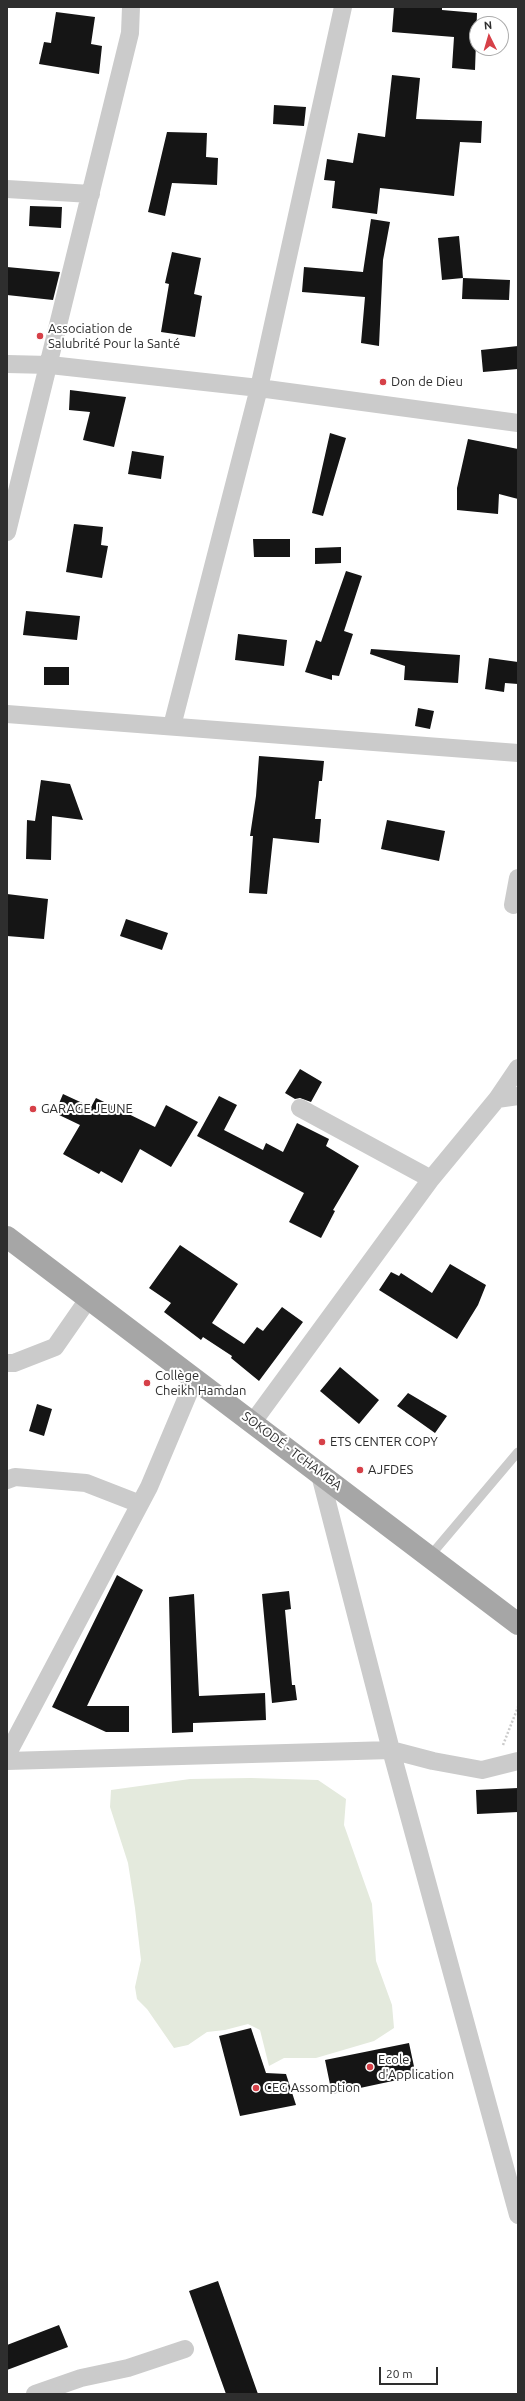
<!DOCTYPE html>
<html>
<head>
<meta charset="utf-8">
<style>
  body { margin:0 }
  #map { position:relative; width:525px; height:2401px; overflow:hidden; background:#fff; font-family:Ubuntu,sans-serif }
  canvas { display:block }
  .frame { position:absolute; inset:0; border:8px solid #2e2e2e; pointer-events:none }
  .north { position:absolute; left:469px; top:16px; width:40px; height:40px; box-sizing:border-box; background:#fff; border:1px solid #ababab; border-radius:50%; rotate:355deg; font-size:11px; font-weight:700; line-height:16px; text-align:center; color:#2e2e2e }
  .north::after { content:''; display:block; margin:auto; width:14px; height:18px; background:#d64048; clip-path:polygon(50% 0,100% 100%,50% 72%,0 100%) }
  .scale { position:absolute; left:379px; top:2367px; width:59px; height:18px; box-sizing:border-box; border:2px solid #2e2e2e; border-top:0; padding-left:5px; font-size:12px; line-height:14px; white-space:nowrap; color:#2e2e2e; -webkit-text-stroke:3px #fff; paint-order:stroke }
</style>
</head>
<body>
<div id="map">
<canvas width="525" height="2401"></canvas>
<div class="frame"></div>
<div class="north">N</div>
<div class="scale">20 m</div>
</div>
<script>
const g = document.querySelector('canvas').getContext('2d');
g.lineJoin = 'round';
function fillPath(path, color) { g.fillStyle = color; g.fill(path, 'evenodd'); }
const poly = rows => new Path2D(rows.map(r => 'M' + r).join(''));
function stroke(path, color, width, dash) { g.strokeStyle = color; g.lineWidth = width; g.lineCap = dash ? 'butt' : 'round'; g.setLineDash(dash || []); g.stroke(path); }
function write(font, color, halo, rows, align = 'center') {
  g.font = font + ' Ubuntu,sans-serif'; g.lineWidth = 4; g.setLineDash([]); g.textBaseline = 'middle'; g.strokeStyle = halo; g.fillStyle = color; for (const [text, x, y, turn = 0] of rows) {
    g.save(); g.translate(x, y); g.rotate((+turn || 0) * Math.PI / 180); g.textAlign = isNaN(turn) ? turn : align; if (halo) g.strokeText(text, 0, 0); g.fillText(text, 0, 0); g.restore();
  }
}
fillPath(poly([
  [251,1778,318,1780,346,1799,344,1825,372,1904,376,1961,392,2005,394,2028,374,2041,316,2058,284,2058,269,2066,260,2030,248,2024,225,2030,207,2032,188,2045,174,2048,147,2009,137,1999,135,1987,141,1960,135,1908,128,1863,110,1807,111,1790,190,1779]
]), '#e4eadd');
fillPath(poly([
  [394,7,431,7,442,8,442,10,477,13,475,70,452,68,454,37,392,32],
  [56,12,95,17,91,44,102,46,99,74,39,64,44,42,51,43],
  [392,75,420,78,416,119,482,121,481,143,460,142,454,196,380,188,377,214,332,208,335,181,324,180,327,159,353,163,358,133,385,137],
  [274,105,306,107,304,126,273,124],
  [167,132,207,133,206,157,218,158,217,185,172,183,165,216,148,212],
  [30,206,62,207,61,228,29,226],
  [371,219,390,222,383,260,379,346,361,343,365,297,302,292,304,267,363,272],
  [459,236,463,278,442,280,438,238],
  [172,252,201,258,194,294,202,296,195,337,161,332,169,284,165,283],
  [7,267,60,272,53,300,7,295],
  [463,278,510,280,509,300,462,299],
  [518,346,518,369,483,372,481,350],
  [70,390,126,397,114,447,83,440,90,412,69,410],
  [330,433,346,438,323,516,312,513],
  [468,439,518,449,518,499,499,494,498,514,457,510,457,488],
  [132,451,164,456,161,479,128,474],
  [74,524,103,527,101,545,108,546,102,578,66,572],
  [253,539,290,539,290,557,254,557],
  [341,547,341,563,315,564,315,548],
  [346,571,362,576,344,631,353,634,339,676,332,675,332,680,305,672,316,640,321,642],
  [26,611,80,616,77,640,23,635],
  [238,634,287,640,284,666,235,660],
  [371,649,460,655,458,683,404,680,405,666,370,654],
  [489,658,518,662,518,684,505,683,504,692,485,689],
  [44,667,69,667,69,685,44,685],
  [418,708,434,711,430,729,415,726],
  [259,756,324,761,322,781,319,781,315,819,321,819,319,843,273,838,267,894,249,893,253,836,250,836,256,796],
  [41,780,70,784,83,820,52,816,51,860,26,859,27,820,35,821],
  [387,820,445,831,439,861,381,849],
  [7,894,48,899,44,939,7,936],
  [126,919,168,933,162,950,120,936],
  [300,1069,322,1082,311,1102,300,1098,295,1099,285,1093],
  [63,1094,91,1107,96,1098,155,1127,166,1105,198,1122,171,1167,140,1149,122,1183,101,1171,99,1174,63,1154,80,1125,55,1113],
  [219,1096,237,1105,224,1130,263,1150,266,1143,283,1152,297,1123,329,1139,326,1146,359,1166,333,1210,335,1211,321,1238,289,1222,304,1193,197,1136],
  [180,1245,238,1284,212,1323,244,1344,257,1327,263,1331,282,1307,303,1322,259,1381,231,1358,232,1356,203,1337,201,1340,164,1312,171,1303,149,1288],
  [450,1264,486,1285,478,1305,457,1339,379,1290,391,1272,399,1276,401,1273,432,1293],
  [340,1367,379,1400,359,1424,320,1391],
  [408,1393,447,1416,435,1433,397,1406],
  [37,1404,52,1409,44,1436,29,1431],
  [117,1575,143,1590,87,1706,129,1706,129,1732,106,1732,52,1707],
  [289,1591,291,1609,285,1610,292,1685,295,1685,297,1700,272,1703,262,1594],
  [194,1594,199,1696,265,1693,266,1720,193,1723,193,1732,172,1733,169,1597],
  [518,1788,518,1812,477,1814,476,1790],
  [251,2028,266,2073,286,2074,296,2105,240,2116,219,2036],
  [409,2043,416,2076,332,2094,325,2060],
  [218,2281,258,2394,226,2394,189,2291],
  [59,2325,68,2347,7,2370,7,2345]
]), '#151515');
stroke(poly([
  [503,1745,518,1707]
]), '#cbcbcb', 2.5, [2, 2]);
stroke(poly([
  [430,1556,518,1452]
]), '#cbcbcb', 9);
stroke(poly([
  [7,189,91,194],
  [7,364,50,365,259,388,518,423],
  [7,532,130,33,131,7],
  [7,714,518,753],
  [172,726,259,388,343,7],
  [513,905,518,878],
  [497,1099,518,1096],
  [431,1179,497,1099,518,1068],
  [7,1363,14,1363,55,1347,89,1298],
  [253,1422,431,1179,300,1108],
  [319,1471,391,1750,518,2215],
  [7,1480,15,1477,86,1483,140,1504],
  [7,1755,149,1487,195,1378],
  [7,1761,391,1750,433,1761,482,1770,518,1761],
  [35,2394,81,2378,128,2368,185,2349]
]), '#cbcbcb', 18);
stroke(poly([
  [7,1237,518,1624]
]), '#a6a6a6', 22);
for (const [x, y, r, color] of [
  [40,336,4,"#d64048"],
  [383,382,4,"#d64048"],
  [33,1109,4,"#d64048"],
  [147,1383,4,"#d64048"],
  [322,1442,4,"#d64048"],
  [360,1470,4,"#d64048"],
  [370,2067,4,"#d64048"],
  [256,2088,4,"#d64048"]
]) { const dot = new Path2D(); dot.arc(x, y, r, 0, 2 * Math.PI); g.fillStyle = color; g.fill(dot); stroke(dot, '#fff', 1.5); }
write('13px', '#2e2e2e', '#fff', [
  ["Association de",48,329],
  ["Salubrité Pour la Santé",48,344],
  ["Don de Dieu",391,382],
  ["GARAGE JEUNE",41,1109],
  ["Collège",155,1376],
  ["Cheikh Hamdan",155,1391],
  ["ETS CENTER COPY",330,1442],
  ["AJFDES",368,1470],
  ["Ecole",378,2060],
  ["d'Application",378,2075],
  ["CEG Assomption",264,2088]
], 'left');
write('13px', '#2e2e2e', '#fff', [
  ["SOKODÉ - TCHAMBA",292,1451,37]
]);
</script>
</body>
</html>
